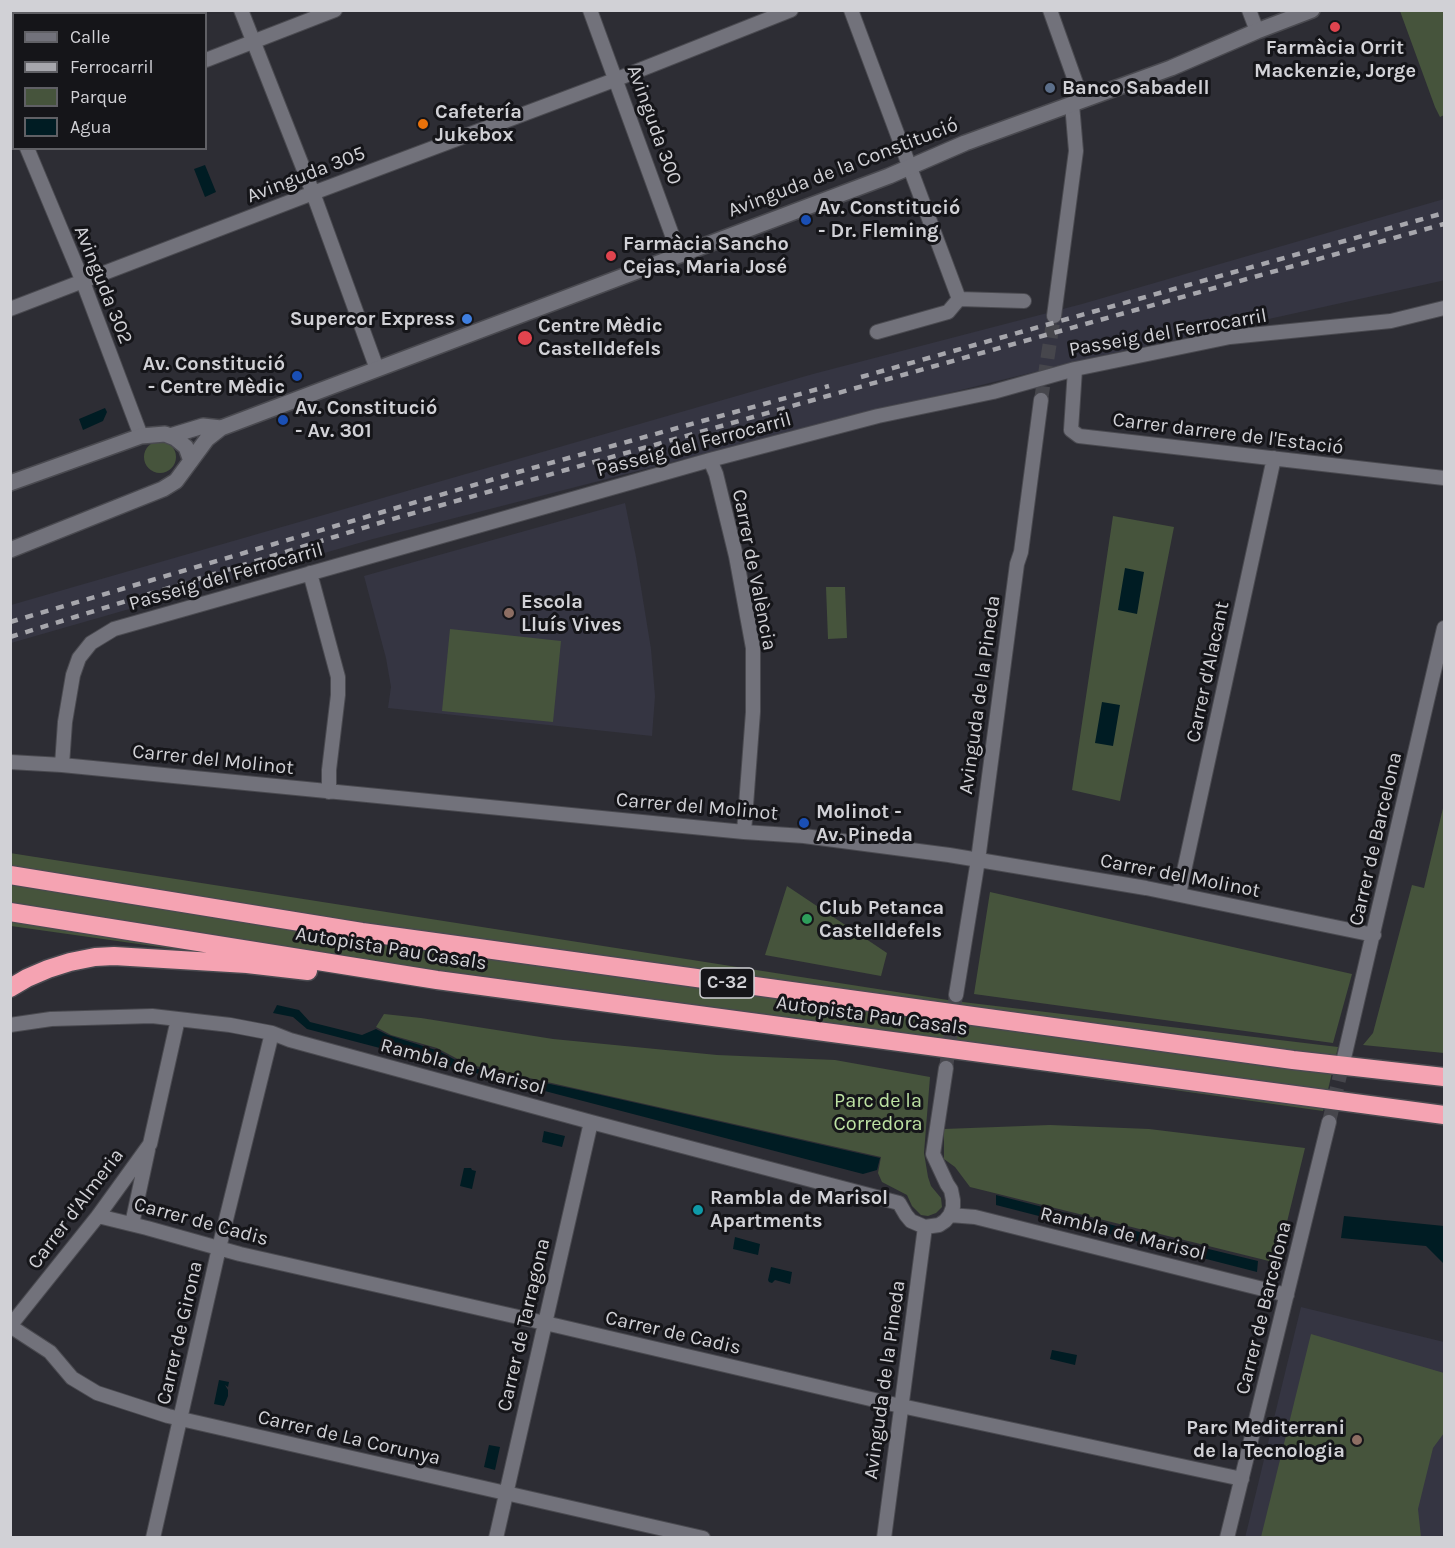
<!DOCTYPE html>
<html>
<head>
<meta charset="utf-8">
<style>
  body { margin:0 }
  #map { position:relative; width:1455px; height:1548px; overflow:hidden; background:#2d2d34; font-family:Karla,sans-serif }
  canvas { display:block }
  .frame { position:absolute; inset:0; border:12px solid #d1d1d6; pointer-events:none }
  .legend { position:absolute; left:12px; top:12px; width:195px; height:138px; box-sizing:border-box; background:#151519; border:2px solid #606065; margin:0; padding:8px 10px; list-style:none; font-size:18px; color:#d1d1d6 }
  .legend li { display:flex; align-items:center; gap:12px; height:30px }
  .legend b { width:30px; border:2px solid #606065 }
</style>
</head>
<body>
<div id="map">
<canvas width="1455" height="1548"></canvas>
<div class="frame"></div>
<ul class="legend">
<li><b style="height:8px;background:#72727b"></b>Calle</li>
<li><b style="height:8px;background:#a6a6ac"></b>Ferrocarril</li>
<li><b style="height:16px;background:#46543c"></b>Parque</li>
<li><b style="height:16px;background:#001c23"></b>Agua</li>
</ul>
</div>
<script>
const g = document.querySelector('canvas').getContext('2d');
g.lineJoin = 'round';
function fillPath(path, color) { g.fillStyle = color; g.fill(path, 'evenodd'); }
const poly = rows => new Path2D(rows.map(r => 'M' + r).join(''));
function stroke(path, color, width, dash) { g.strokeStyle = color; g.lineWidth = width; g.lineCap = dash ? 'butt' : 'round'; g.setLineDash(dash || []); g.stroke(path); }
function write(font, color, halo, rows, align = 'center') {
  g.font = font + ' Karla,sans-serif'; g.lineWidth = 6; g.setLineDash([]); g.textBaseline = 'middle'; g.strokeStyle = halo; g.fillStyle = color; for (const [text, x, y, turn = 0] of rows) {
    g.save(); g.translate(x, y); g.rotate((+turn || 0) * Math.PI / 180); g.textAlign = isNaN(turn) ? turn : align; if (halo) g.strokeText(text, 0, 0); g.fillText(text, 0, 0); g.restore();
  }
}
fillPath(poly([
  [1444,199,1444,280,1441,281,1083,360,794,431,373,539,11,643,11,605,813,374,1082,304],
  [625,503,636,557,651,649,655,696,652,736,388,708,391,687,386,658,364,576],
  [1301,1307,1444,1342,1444,1537,1245,1538]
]), '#353542');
fillPath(poly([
  [1400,11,1444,11,1444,115,1440,117,1435,107],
  '144 457a16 16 0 1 1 32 0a16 16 0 1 1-32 0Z',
  [1113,516,1174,527,1120,801,1072,790],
  [826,587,845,587,847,638,828,639],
  [450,629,561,641,553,722,442,711],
  [1444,804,1444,1053,1363,1045,1373,1033,1412,885,1424,888],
  [10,853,954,1001,1338,1047,1323,1111,11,926],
  [787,886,887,953,881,976,765,955],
  [990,892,1352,974,1333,1043,974,994],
  [384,1014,421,1018,553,1039,717,1055,835,1060,930,1077,924,1153,928,1177,931,1186,941,1198,942,1207,936,1213,928,1216,921,1215,912,1206,907,1195,882,1182,878,1173,881,1157,467,1064,437,1048,391,1035,376,1027],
  [1050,1125,1149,1129,1305,1148,1277,1263,970,1187,955,1167,944,1159,944,1129],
  [1311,1334,1444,1373,1444,1433,1433,1448,1418,1509,1421,1537,1261,1537]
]), '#46543c');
fillPath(poly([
  [205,165,216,192,205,197,194,169],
  [105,408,107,412,103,421,83,430,79,419],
  [1125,568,1144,572,1137,614,1118,610],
  [1102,702,1120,705,1113,746,1095,743],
  [277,1005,299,1010,310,1022,362,1035,376,1029,388,1035,439,1051,468,1067,574,1089,880,1158,877,1170,863,1174,307,1029,293,1017,273,1013],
  [544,1131,565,1136,562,1147,542,1142],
  [464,1168,471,1168,472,1170,476,1171,472,1189,460,1186],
  [996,1195,1159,1237,1258,1261,1257,1272,996,1205],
  [1344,1216,1444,1226,1444,1264,1426,1246,1341,1238],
  [735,1237,760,1244,758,1255,733,1249],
  [771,1267,792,1272,790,1284,775,1280,772,1283,769,1282,768,1280],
  [1052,1350,1077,1355,1075,1365,1050,1359],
  [219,1380,229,1382,228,1387,225,1385,228,1390,228,1396,224,1406,214,1404],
  [489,1445,500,1447,495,1470,484,1467]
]), '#001c23');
stroke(poly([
  [1041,400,1054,316],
  [946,1068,956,995],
  [1329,1122,1344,1058]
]), '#46464c', 14, [14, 7]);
const street = poly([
  [241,10,313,193,377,369],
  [590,10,679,254],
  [851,10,959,299,1024,301],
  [1050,10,1082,100],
  [1249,10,1257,31],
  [206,60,335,10],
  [10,107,14,114],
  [27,148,83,282,141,436],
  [10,309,313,193,617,79,791,10],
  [1054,316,1076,151,1072,104],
  [877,332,948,312,959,299],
  [1075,369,1071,430,1079,436,1444,478],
  [710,460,716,474,736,556,753,648,753,712,744,832],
  [310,573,338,677,338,695,329,770,329,792],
  [10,762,62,765,744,832,804,836,949,855,1146,888,1374,935],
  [62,765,65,722,73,675,79,658,91,643,114,629,710,460,878,416,993,392,1075,369,1230,337,1391,321,1444,308],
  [1179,894,1274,458],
  [956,995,978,860,1017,564,1021,552,1041,400],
  [10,1025,51,1019,152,1016,230,1025,272,1033,290,1040,591,1122,899,1203,906,1215,911,1221,925,1227,939,1225,945,1221,950,1215,953,1207,953,1200,951,1190,947,1184,933,1154,946,1068],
  [1344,1058,1444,628],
  [950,1215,975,1217,1287,1295],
  [98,1216,147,1228,240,1254,558,1326,892,1404,1242,1479],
  [132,1224,148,1150],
  [10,1326,50,1352,72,1378,97,1393,168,1416,703,1538],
  [10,1326,98,1216,150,1144,178,1019],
  [153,1538,219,1248,272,1033],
  [496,1538,591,1122],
  [884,1538,925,1227],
  [1227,1538,1329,1122]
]);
const secondary = poly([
  [170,436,203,426,221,428],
  [10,483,141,436,165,434,175,438,186,447,191,461],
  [10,550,163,489,176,481,207,439,221,428,889,176,965,143,1171,68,1257,31,1312,10]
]);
const highway = poly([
  [10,875,362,932,1293,1060,1444,1077],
  [10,912,437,980,1444,1115],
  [10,988,27,978,48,969,70,962,95,957,114,956,247,964,308,971]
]);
stroke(street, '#4a4a50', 16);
stroke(secondary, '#4a4a50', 18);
stroke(highway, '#4a4a50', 21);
stroke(street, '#72727b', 14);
stroke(secondary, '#72727b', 15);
stroke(highway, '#f5a3b2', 18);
stroke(poly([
  [861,377,1444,213],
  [10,622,518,472,829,386],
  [10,637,389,520,838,393,1444,224]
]), '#a6a6ac', 4.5, [8, 8]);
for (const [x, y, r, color] of [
  [1335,27,6,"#e0444e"],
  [1050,88,6,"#5c6f8a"],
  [423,124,6,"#e8710a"],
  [806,220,6,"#1a4fb4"],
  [611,256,6,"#e0444e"],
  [467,319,6,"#3f7fe0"],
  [525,338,8,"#e0444e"],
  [297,376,6,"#1a4fb4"],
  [283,420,6,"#1a4fb4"],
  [509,613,6,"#8d6e63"],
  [804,823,6,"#1a4fb4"],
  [807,919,6,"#2e9e5b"],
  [698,1210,6,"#0f9aa8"],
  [1357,1440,6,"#8d6e63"]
]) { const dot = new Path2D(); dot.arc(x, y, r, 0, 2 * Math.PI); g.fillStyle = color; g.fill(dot); stroke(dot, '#151519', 2); }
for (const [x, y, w] of [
  [727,983,54]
]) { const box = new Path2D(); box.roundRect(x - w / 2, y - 15, w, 30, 4.5); g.fillStyle = '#151519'; g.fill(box); stroke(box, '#d1d1d6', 1.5); }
write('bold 18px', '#d1d1d6', null, [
  ["C-32",727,983]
]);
write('bold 20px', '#d1d1d6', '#151519', [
  ["Farmàcia Orrit",1335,48,"center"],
  ["Mackenzie, Jorge",1335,71,"center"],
  ["Banco Sabadell",1062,88],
  ["Cafetería",435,112],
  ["Jukebox",435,135],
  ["Av. Constitució",818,208],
  ["- Dr. Fleming",818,231],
  ["Farmàcia Sancho",623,244],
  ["Cejas, Maria José",623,267],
  ["Supercor Express",455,319,"right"],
  ["Centre Mèdic",538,326],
  ["Castelldefels",538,349],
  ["Av. Constitució",285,364,"right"],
  ["- Centre Mèdic",285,387,"right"],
  ["Av. Constitució",295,408],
  ["- Av. 301",295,431],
  ["Escola",521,602],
  ["Lluís Vives",521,625],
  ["Molinot -",816,812],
  ["Av. Pineda",816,835],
  ["Club Petanca",819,908],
  ["Castelldefels",819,931],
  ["Rambla de Marisol",710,1198],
  ["Apartments",710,1221],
  ["Parc Mediterrani",1345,1428,"right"],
  ["de la Tecnologia",1345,1451,"right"]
], 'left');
write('20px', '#d1d1d6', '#151519', [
  ["Avinguda 300",654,125,70],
  ["Avinguda de la Constitució",843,168,-21],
  ["Avinguda 305",306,175,-21],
  ["Avinguda 302",103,285,68],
  ["Passeig del Ferrocarril",1168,333,-10],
  ["Carrer darrere de l'Estació",1228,434,7],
  ["Passeig del Ferrocarril",694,445,-15],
  ["Carrer de València",754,570,79],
  ["Passeig del Ferrocarril",226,577,-16],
  ["Carrer d'Alacant",1208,672,-78],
  ["Avinguda de la Pineda",980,695,-82],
  ["Carrer del Molinot",213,760,6],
  ["Carrer del Molinot",697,807,5],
  ["Carrer de Barcelona",1376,839,-77],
  ["Carrer del Molinot",1180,876,11],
  ["Autopista Pau Casals",391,949,9],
  ["Autopista Pau Casals",872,1016,8],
  ["Rambla de Marisol",463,1067,15],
  ["Carrer d'Almeria",76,1209,-53],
  ["Carrer de Cadis",201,1222,15],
  ["Rambla de Marisol",1123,1234,14],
  ["Carrer de Barcelona",1264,1308,-76],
  ["Carrer de Tarragona",524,1325,-77],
  ["Carrer de Girona",180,1333,-77],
  ["Carrer de Cadis",673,1333,13],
  ["Avinguda de la Pineda",885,1380,-82],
  ["Carrer de La Corunya",349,1438,13]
]);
write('20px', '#bde2a3', '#151519', [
  ["Parc de la",878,1101],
  ["Corredora",878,1124]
]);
</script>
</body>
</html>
